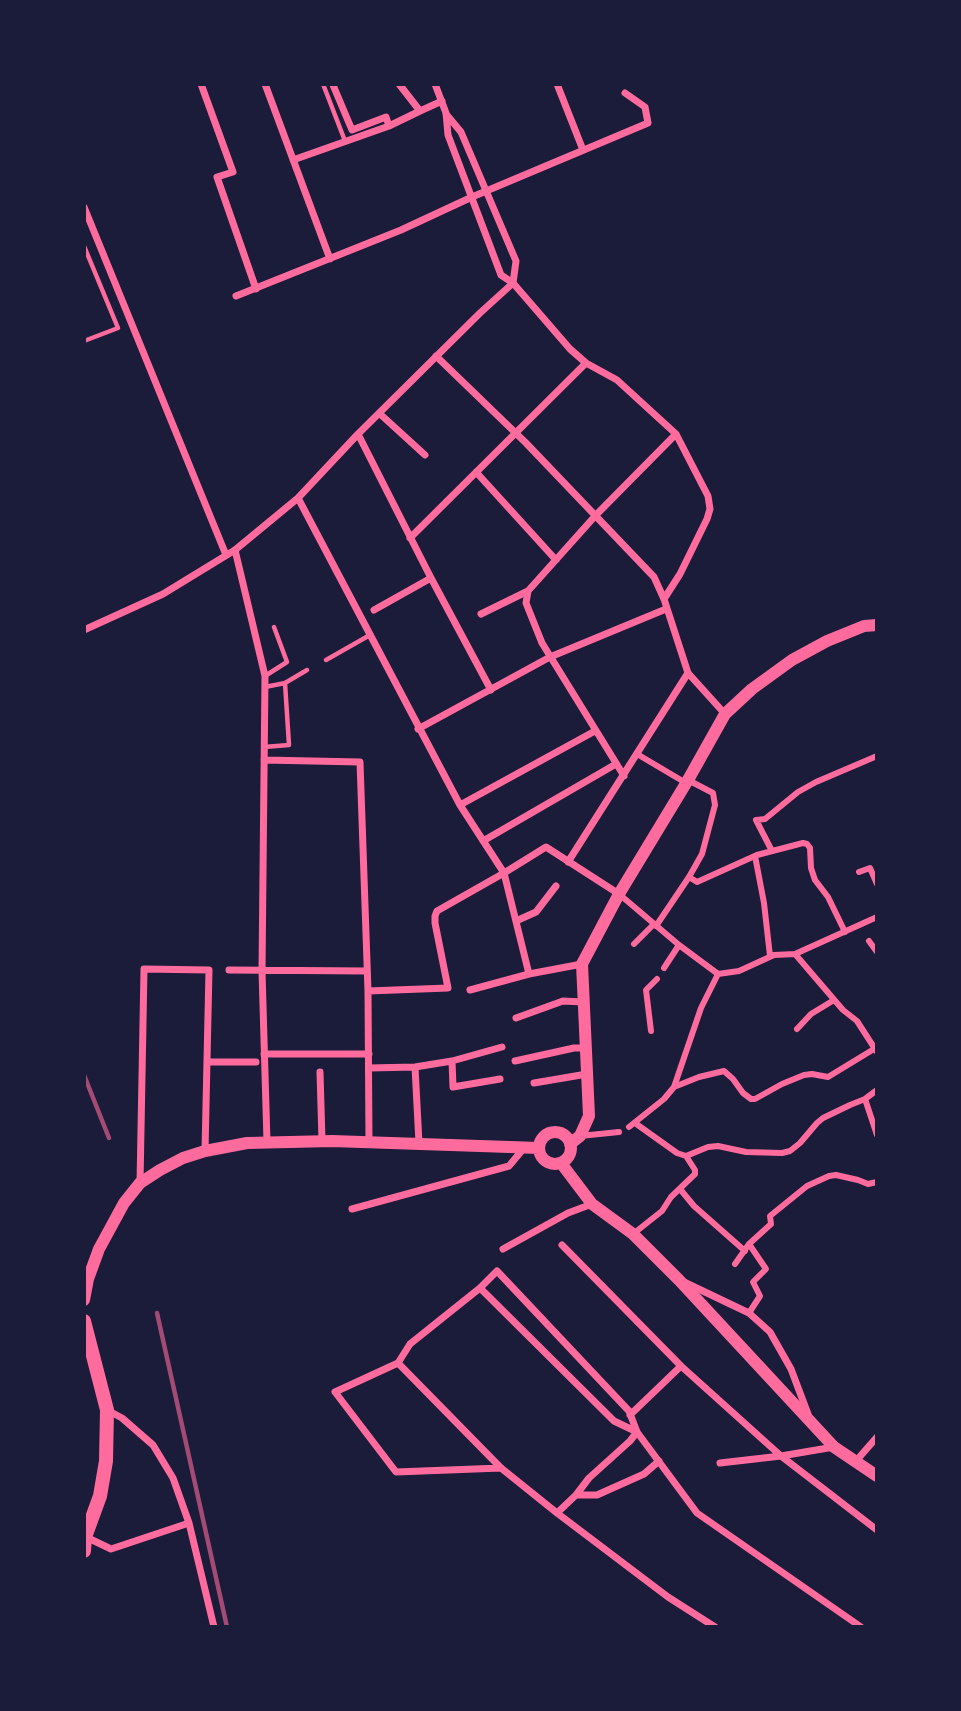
<!DOCTYPE html>
<html>
<head>
<meta charset="utf-8">
<style>
  body { margin:0 }
  #map { position:relative; width:961px; height:1711px; overflow:hidden; background:#1b1b3a; font-family:Karla,sans-serif }
  canvas { display:block }
  .frame { position:absolute; inset:0; border:86px solid #1b1b3a; pointer-events:none }
</style>
</head>
<body>
<div id="map">
<canvas width="961" height="1711"></canvas>
<div class="frame"></div>
</div>
<script>
const g = document.querySelector('canvas').getContext('2d');
g.lineJoin = 'round';
const poly = rows => new Path2D(rows.map(r => 'M' + r).join(''));
function stroke(path, color, width, dash) { g.strokeStyle = color; g.lineWidth = width; g.lineCap = dash ? 'butt' : 'round'; g.setLineDash(dash || []); g.stroke(path); }
stroke(poly([
  [323,84,345,141],
  [84,246,118,328,84,341],
  [326,660,370,635],
  [265,676,287,662,274,627],
  [285,683,307,670],
  [264,747,289,745,285,683,265,687]
]), '#ff6b9d', 4.5);
stroke(poly([
  [637,754,686,783],
  [772,851,756,820,765,819,798,792,816,782,877,756],
  [755,856,764,903,770,956],
  [859,872,870,868,877,884],
  [689,877,697,882,757,855,803,843,807,844,810,848,811,868,815,880,828,897,845,932],
  [619,894,679,945,718,974],
  [656,926,689,877,702,854,715,805,713,793,688,780],
  [869,941,877,952],
  [634,944,654,924],
  [795,954,843,1010,857,1021,877,1052],
  [664,968,679,945],
  [797,1029,811,1014,834,1000],
  [651,1031,646,990,657,979],
  [674,1087,699,1077,724,1071,733,1079,743,1093,751,1099,755,1099,782,1084,804,1075,812,1074,828,1077,874,1049],
  [865,1099,877,1135],
  [629,1127,664,1099,674,1087,701,1008,718,974,739,971,774,955,795,954,877,917],
  [580,1136,619,1132],
  [686,1156,708,1147,718,1146,746,1152,782,1153,790,1151,800,1143,817,1123,823,1118,850,1105,865,1099,877,1090],
  [680,1189,694,1206,745,1251],
  [633,1234,662,1211,671,1197,695,1174,695,1170,686,1156,677,1153,635,1123],
  [735,1264,749,1244,771,1224,770,1216,807,1186,829,1176,836,1175,858,1180,868,1184,877,1182],
  [749,1313,760,1296,753,1282,766,1269,749,1244]
]), '#ff6b9d', 6);
stroke(poly([
  [201,84,233,172,217,177,256,289],
  [265,84,330,259],
  [399,84,420,111,442,101],
  [435,84,446,113,448,135,501,275,513,283,570,349,586,363,617,380,676,434,708,496,710,509,707,519,680,574,664,599],
  [557,84,583,150],
  [333,85,352,130,386,117,389,126],
  [446,114,461,132,516,261,513,283],
  [293,160,389,126,420,111],
  [84,207,226,555],
  [236,296,401,230,472,197,648,123,645,107,625,93],
  [436,356,526,443,654,577,664,599,688,673,725,714],
  [379,413,425,455],
  [358,434,431,578,491,690],
  [476,472,556,560],
  [298,498,460,805,504,873,529,974],
  [410,538,586,363],
  [235,550,265,676,262,971,267,1142],
  [528,591,526,603,542,643,624,776],
  [374,610,431,578],
  [481,614,528,591,596,515,676,434],
  [84,630,163,594,235,550,298,498,358,434,480,313,513,283],
  [418,729,550,657,666,609],
  [264,760,360,762,368,991,369,1142],
  [460,805,595,731],
  [483,841,616,764],
  [568,862,688,673],
  [516,921,536,912,556,886],
  [229,970,367,971],
  [470,990,529,974,582,964],
  [368,991,448,988,435,923,435,916,437,911,504,873,546,847,619,894],
  [516,1018,563,1001,584,1002],
  [264,1054,369,1054],
  [452,1061,453,1087,500,1079],
  [515,1061,574,1048,586,1048],
  [207,1062,256,1062],
  [415,1067,419,1143],
  [369,1068,415,1067,452,1061,502,1047],
  [320,1072,322,1141],
  [534,1083,587,1074],
  [140,1183,144,969,209,970,205,1151],
  [352,1209,509,1166,524,1148],
  [562,1245,681,1366,781,1456,877,1530],
  [503,1249,568,1213,592,1204],
  [684,1282,749,1313,770,1332,791,1369,808,1414],
  [480,1288,614,1421,637,1432,630,1441,589,1478,576,1495,557,1513],
  [398,1363,410,1344,480,1288,497,1271,629,1411,637,1432,697,1513,861,1627],
  [398,1363,501,1468,557,1513,668,1597,715,1627],
  [398,1363,335,1392,396,1472,501,1468],
  [107,1410,122,1418,153,1445,173,1478,189,1523,214,1627],
  [630,1415,681,1366],
  [856,1461,877,1437],
  [720,1463,781,1456,834,1447],
  [576,1495,597,1495,644,1474,659,1461],
  [86,1537,111,1549,189,1523]
]), '#ff6b9d', 7);
stroke(poly([
  '539 1148a16 16 0 1 1 32 0a16 16 0 1 1-32 0Z',
  [570,1144,580,1136,589,1116,582,964,619,894,688,780,725,714,752,689,792,660,827,641,864,626,877,625],
  [561,1163,592,1204,633,1234,679,1280,834,1447,877,1476],
  [84,1300,88,1279,99,1249,124,1203,140,1183,160,1170,183,1158,205,1151,247,1143,332,1141,539,1148]
]), '#ff6b9d', 12);
stroke(poly([
  [84,1321,107,1410,106,1461,100,1496,85,1537,84,1551]
]), '#ff6b9d', 14);
stroke(poly([
  [84,1075,109,1138],
  [157,1313,227,1627]
]), '#a44b75', 4.5);
</script>
</body>
</html>
